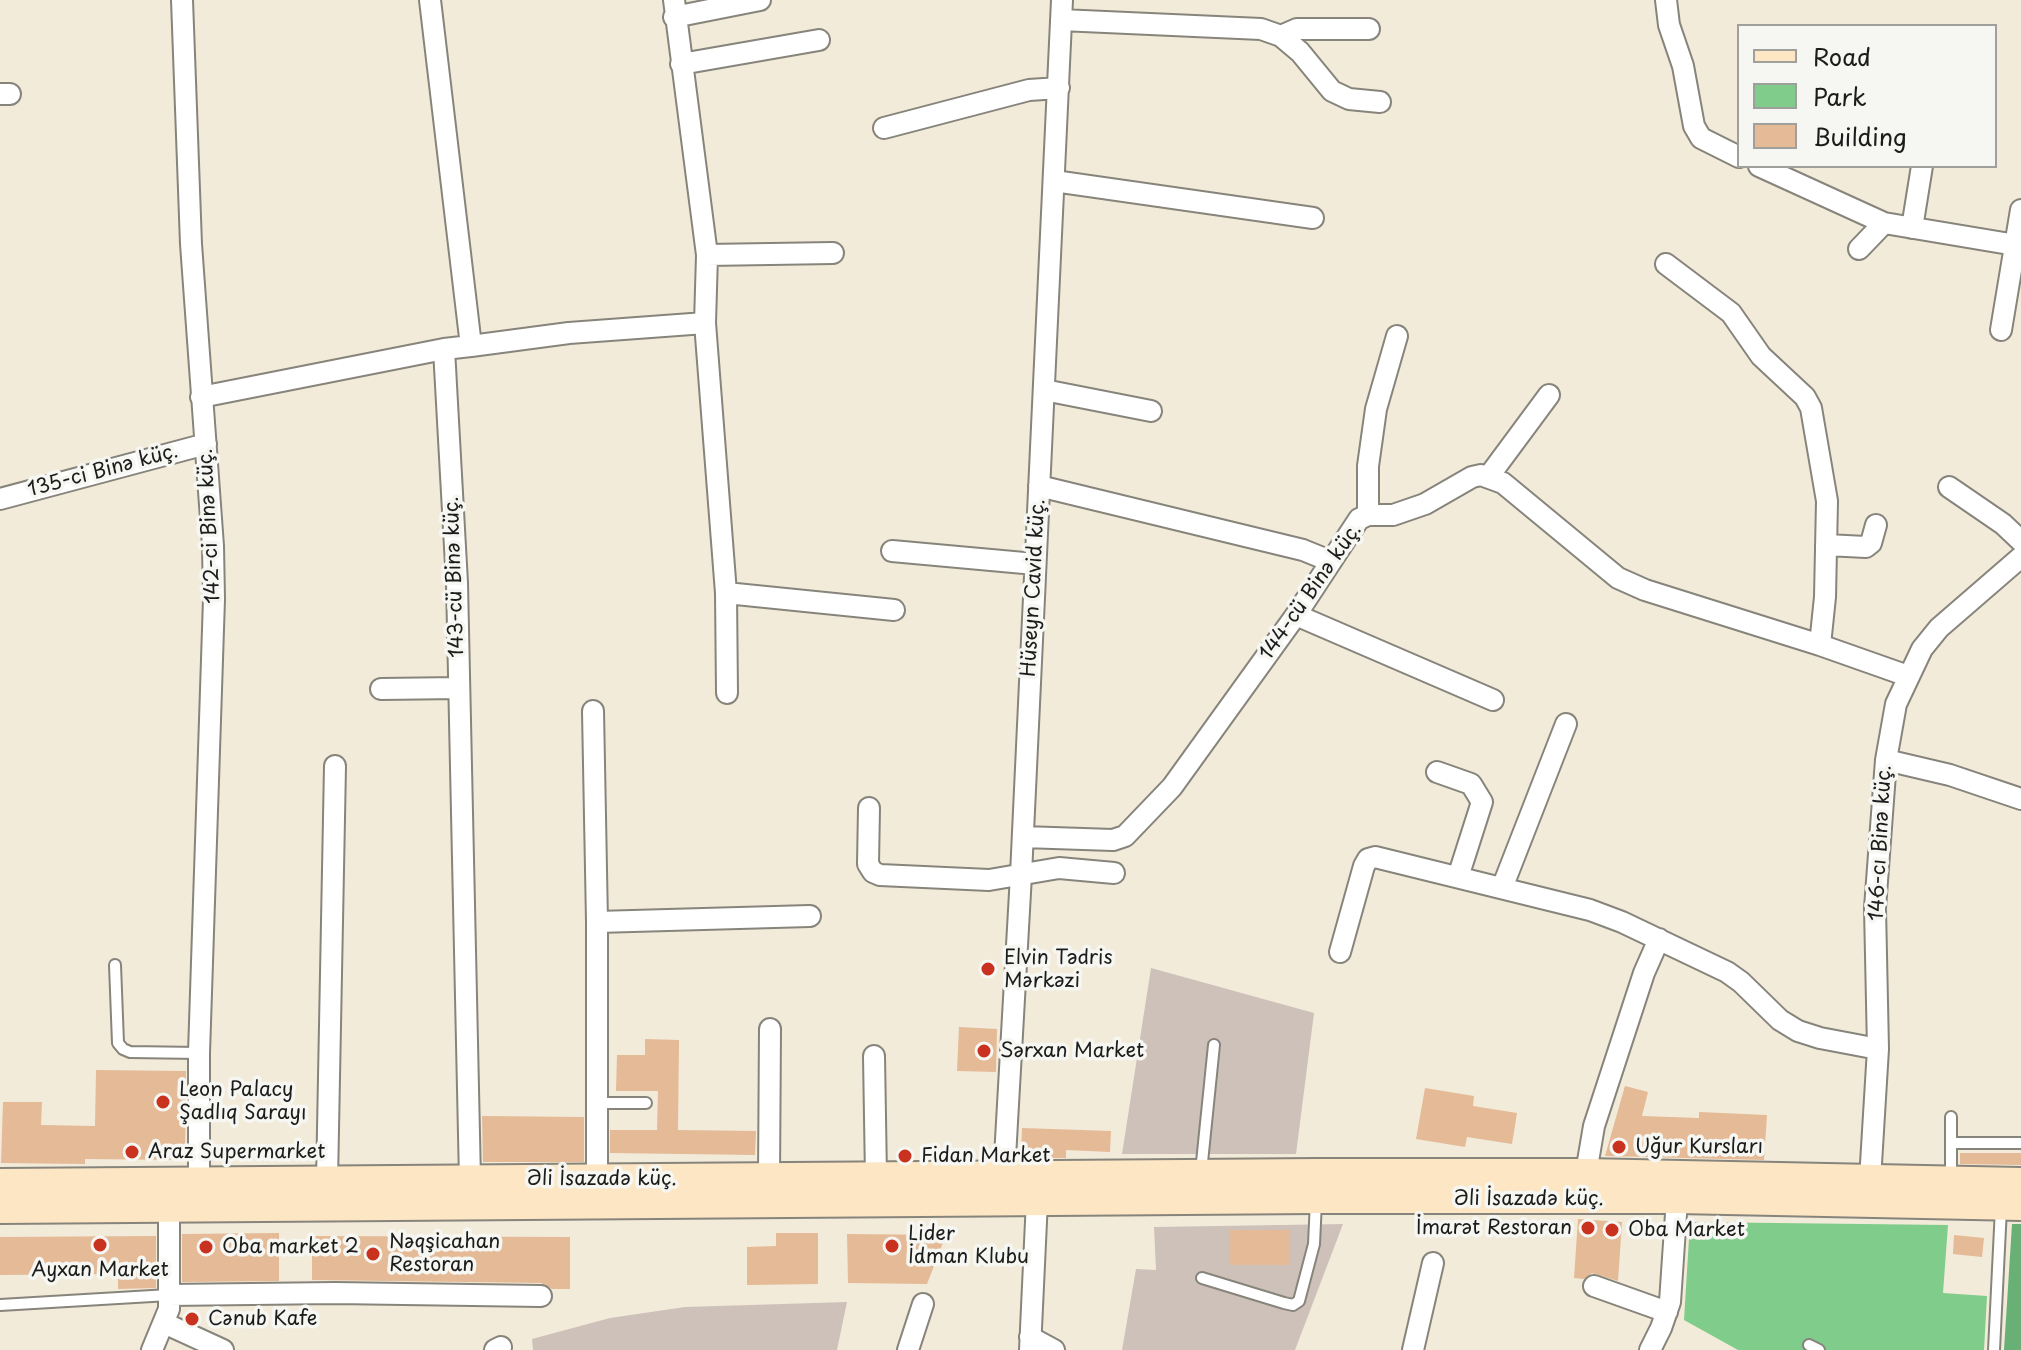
<!DOCTYPE html>
<html>
<head>
<meta charset="utf-8">
<style>
  body { margin:0 }
  #map { position:relative; width:2021px; height:1350px; overflow:hidden; background:#f2ebda; font-family:"Playpen Sans",sans-serif }
  canvas { display:block }
  .legend { position:absolute; left:1737px; top:24px; width:260px; height:144px; box-sizing:border-box; background:#f6f6f2; border:2px solid #9f9f9c; margin:0; padding:10px 14px; list-style:none; font-size:24px; color:#1c1c1c }
  .legend li { display:flex; align-items:center; gap:16px; height:40px }
  .legend b { width:40px; border:2px solid #9f9f9c }
</style>
</head>
<body>
<div id="map">
<canvas width="2021" height="1350"></canvas>
<ul class="legend">
<li><b style="height:10px;background:#fce6c4"></b>Road</li>
<li><b style="height:22px;background:#80cc8a"></b>Park</li>
<li><b style="height:22px;background:#e4ba97"></b>Building</li>
</ul>
</div>
<script>
const g = document.querySelector('canvas').getContext('2d');
g.lineJoin = 'round';
function fillPath(path, color) { g.fillStyle = color; g.fill(path, 'evenodd'); }
const poly = rows => new Path2D(rows.map(r => 'M' + r).join(''));
function stroke(path, color, width, dash) { g.strokeStyle = color; g.lineWidth = width; g.lineCap = dash ? 'butt' : 'round'; g.setLineDash(dash || []); g.stroke(path); }
function write(font, color, halo, rows, align = 'center') {
  g.font = font + ' "Playpen Sans",sans-serif'; g.lineWidth = 7; g.setLineDash([]); g.textBaseline = 'middle'; g.strokeStyle = halo; g.fillStyle = color; for (const [text, x, y, turn = 0] of rows) {
    g.save(); g.translate(x, y); g.rotate((+turn || 0) * Math.PI / 180); g.textAlign = isNaN(turn) ? turn : align; if (halo) g.strokeText(text, 0, 0); g.fillText(text, 0, 0); g.restore();
  }
}
fillPath(poly([
  [1151,968,1314,1013,1296,1154,1122,1154],
  [1343,1224,1295,1350,1122,1350,1136,1269,1156,1270,1154,1227],
  [847,1302,837,1350,533,1350,532,1339,610,1318,685,1307]
]), '#cec1ba');
fillPath(poly([
  [1690,1222,1948,1225,1943,1293,1987,1296,1984,1350,1738,1350,1684,1320]
]), '#80cc8a');
fillPath(poly([
  [2012,1224,2021,1224,2021,1350,2004,1350]
]), '#68b076');
fillPath(poly([
  [959,1027,997,1029,996,1072,957,1071],
  [645,1039,679,1040,678,1130,756,1131,755,1155,610,1153,610,1130,657,1130,658,1091,616,1091,617,1055,645,1055],
  [96,1070,186,1071,185,1160,85,1159,85,1164,1,1163,3,1102,42,1102,41,1125,95,1126],
  [1625,1086,1648,1092,1642,1116,1699,1118,1699,1112,1767,1115,1764,1160,1605,1156],
  [1425,1088,1474,1096,1473,1106,1517,1113,1512,1144,1467,1137,1465,1147,1416,1139],
  [482,1116,584,1117,584,1162,483,1162],
  [1022,1128,1111,1131,1110,1152,1066,1150,1066,1158,1021,1158],
  [1960,1153,2021,1153,2021,1165,1960,1164],
  [1578,1219,1622,1222,1618,1281,1592,1273,1584,1279,1574,1278],
  [1230,1230,1290,1230,1290,1265,1230,1265],
  [279,1233,279,1281,182,1282,182,1234],
  [776,1233,818,1233,818,1284,747,1285,747,1247,776,1246],
  [847,1234,946,1235,927,1284,848,1283],
  [1954,1235,1984,1238,1982,1257,1953,1254],
  [156,1236,156,1288,118,1289,118,1274,0,1275,0,1237],
  [312,1236,570,1237,570,1289,552,1289,541,1283,312,1280]
]), '#e4ba97');
const service = poly([
  [115,965,118,1043,123,1049,130,1052,199,1053],
  [597,1103,646,1103],
  [1951,1143,2021,1143],
  [1201,1172,1214,1045],
  [1951,1179,1951,1117],
  [1202,1278,1284,1303,1293,1305,1299,1301,1314,1244,1316,1201],
  [0,1305,169,1295],
  [1809,1345,1819,1350],
  [1994,1350,2001,1208]
]);
const minor = poly([
  [182,0,191,244,213,546,214,599,199,1053,199,1182],
  [430,0,471,346,444,349,457,583,470,1180],
  [674,0,707,255,705,323,726,593,727,693],
  [1666,0,1669,25,1683,66,1694,126,1701,138,1739,157],
  [674,17,760,0],
  [1061,20,1261,29,1281,36,1300,52,1332,91,1349,99,1380,102],
  [1281,36,1297,29,1369,29],
  [681,64,819,40],
  [0,94,10,94],
  [884,128,1029,90,1059,88],
  [1759,166,1884,223,2021,246],
  [1054,181,1313,218],
  [1912,228,1922,166],
  [1859,249,1884,223],
  [707,255,833,253],
  [1666,264,1731,313,1761,356,1805,397,1811,408,1827,501,1825,597,1820,645],
  [2001,330,2021,210],
  [471,346,569,333,705,323],
  [1044,390,1151,411],
  [201,397,444,349],
  [1489,476,1549,395],
  [1039,486,1303,550,1330,561],
  [1949,487,2003,524,2021,541],
  [0,499,206,444],
  [1368,515,1368,466,1376,409,1397,336],
  [1826,545,1866,547,1871,543,1876,525],
  [892,551,1035,564],
  [726,593,894,610],
  [1296,615,1493,700],
  [381,689,459,688],
  [593,711,597,922,597,1179],
  [1886,760,1950,775,2021,799],
  [1437,772,1471,784,1482,802,1458,877],
  [869,808,868,864,873,872,880,875,989,880,1059,868,1114,873],
  [1023,837,1113,840,1125,836,1172,787,1296,615,1359,519,1368,515,1393,515,1425,504,1472,477,1481,475,1503,483,1618,578,1645,590,1820,645,1908,676],
  [1502,888,1566,724],
  [597,922,810,916],
  [1340,952,1364,866,1368,859,1375,857,1590,910,1622,922,1727,972,1741,982,1780,1020,1798,1031,1820,1038,1878,1049],
  [874,1056,876,1178],
  [1586,1173,1594,1126,1644,973,1659,939],
  [1004,1175,1021,875,1062,0],
  [769,1177,770,1029],
  [1870,1180,1878,1049,1875,908,1886,760,1896,704,1922,649,1939,628,2021,557],
  [327,1181,335,766],
  [1594,1286,1667,1312],
  [169,1295,335,1293,541,1296],
  [164,1323,223,1350],
  [1030,1337,1054,1350],
  [152,1350,169,1309,169,1207],
  [495,1350,501,1347],
  [908,1350,923,1304],
  [1030,1350,1037,1200],
  [1413,1350,1433,1263],
  [1650,1350,1661,1328,1670,1302,1677,1199]
]);
const secondary = poly([
  [0,1183,1317,1173,1586,1173,2021,1182],
  [0,1209,1316,1199,1677,1199,2021,1206]
]);
stroke(service, '#87847b', 14);
stroke(minor, '#87847b', 24);
stroke(secondary, '#87847b', 32);
stroke(service, '#fff', 10);
stroke(minor, '#fff', 20);
stroke(secondary, '#fce6c4', 28);
for (const [x, y, r, color] of [
  [988,969,8,"#c8321e"],
  [984,1051,8,"#c8321e"],
  [163,1102,8,"#c8321e"],
  [1619,1147,8,"#c8321e"],
  [132,1152,8,"#c8321e"],
  [905,1156,8,"#c8321e"],
  [1588,1228,8,"#c8321e"],
  [1612,1230,8,"#c8321e"],
  [100,1245,8,"#c8321e"],
  [892,1246,8,"#c8321e"],
  [206,1247,8,"#c8321e"],
  [373,1254,8,"#c8321e"],
  [192,1319,8,"#c8321e"]
]) { const dot = new Path2D(); dot.arc(x, y, r, 0, 2 * Math.PI); g.fillStyle = color; g.fill(dot); stroke(dot, '#f6f6f2', 3); }
write('20px', '#1c1c1c', '#f6f6f2', [
  ["135-ci Binə küç.",103,471,-15],
  ["142-ci Binə küç.",210,526,-93],
  ["143-cü Binə küç.",455,577,-92],
  ["Hüseyn Cavid küç.",1034,588,-87],
  ["144-cü Binə küç.",1311,592,-55],
  ["146-cı Binə küç.",1881,843,-87],
  ["Əli İsazadə küç.",602,1179],
  ["Əli İsazadə küç.",1529,1199]
]);
write('20px', '#1c1c1c', '#f6f6f2', [
  ["Elvin Tədris",1004,958],
  ["Mərkəzi",1004,981],
  ["Sərxan Market",1000,1051],
  ["Leon Palaсу",179,1090],
  ["Şadlıq Sarayı",179,1113],
  ["Uğur Kursları",1635,1147],
  ["Araz Supermarket",148,1152],
  ["Fidan Market",921,1156],
  ["İmarət Restoran",1572,1228,"right"],
  ["Oba Market",1628,1230],
  ["Lider",908,1234],
  ["İdman Klubu",908,1257],
  ["Nəqşicahan",389,1242],
  ["Restoran",389,1265],
  ["Oba market 2",222,1247],
  ["Ayxan Market",100,1270,"center"],
  ["Cənub Kafe",208,1319]
], 'left');
</script>
</body>
</html>
